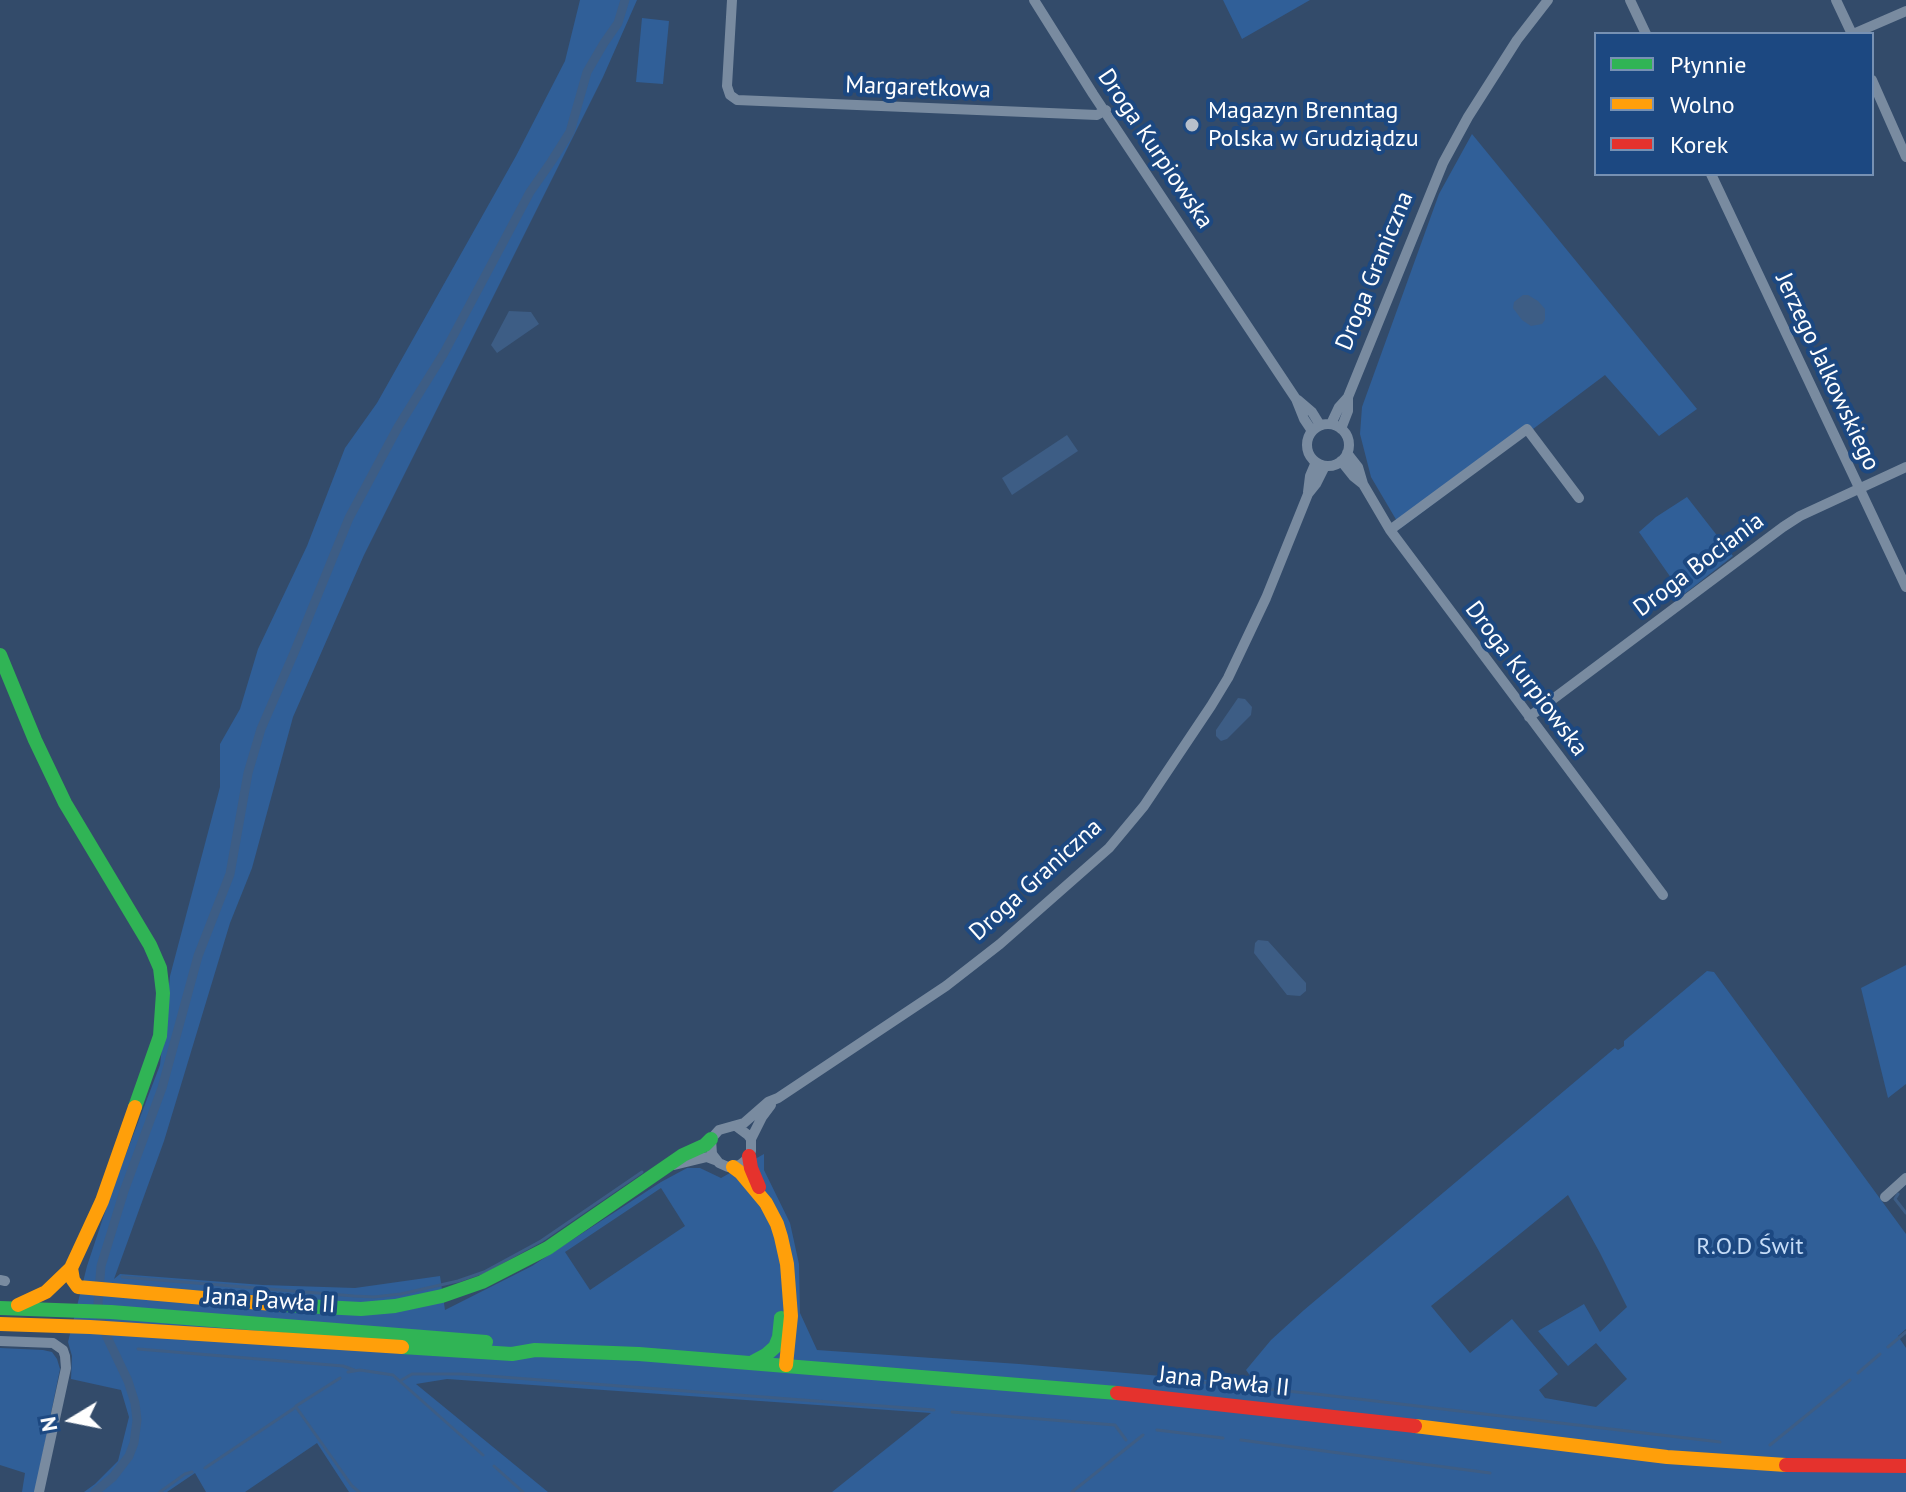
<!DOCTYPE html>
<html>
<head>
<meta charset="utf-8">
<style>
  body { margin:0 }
  #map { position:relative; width:1906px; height:1492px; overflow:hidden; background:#334b6a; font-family:"PT Sans",sans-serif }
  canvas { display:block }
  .legend { position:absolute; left:1594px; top:32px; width:280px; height:144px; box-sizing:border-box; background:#1c4881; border:2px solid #7791b3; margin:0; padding:10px 14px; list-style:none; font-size:24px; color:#fff }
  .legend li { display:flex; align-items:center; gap:16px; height:40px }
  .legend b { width:40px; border:2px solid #7791b3 }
  .north { position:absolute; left:32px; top:1380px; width:80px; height:80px; -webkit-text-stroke:6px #1c4881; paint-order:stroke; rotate:260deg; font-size:22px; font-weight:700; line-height:32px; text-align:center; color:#fff }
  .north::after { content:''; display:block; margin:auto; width:28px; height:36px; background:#fff; clip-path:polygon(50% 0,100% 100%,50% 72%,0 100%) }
</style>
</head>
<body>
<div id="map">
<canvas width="1906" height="1492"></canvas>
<ul class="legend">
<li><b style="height:10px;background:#30b455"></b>Płynnie</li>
<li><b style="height:10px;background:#ff9f0a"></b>Wolno</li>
<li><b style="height:10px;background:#e5322d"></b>Korek</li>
</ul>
<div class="north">N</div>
</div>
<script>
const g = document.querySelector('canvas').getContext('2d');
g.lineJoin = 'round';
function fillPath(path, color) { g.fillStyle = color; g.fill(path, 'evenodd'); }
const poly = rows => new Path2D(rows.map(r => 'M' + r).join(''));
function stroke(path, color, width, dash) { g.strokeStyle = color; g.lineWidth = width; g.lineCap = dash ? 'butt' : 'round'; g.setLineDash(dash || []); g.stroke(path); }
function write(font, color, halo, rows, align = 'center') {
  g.font = font + ' "PT Sans",sans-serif'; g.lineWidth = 8; g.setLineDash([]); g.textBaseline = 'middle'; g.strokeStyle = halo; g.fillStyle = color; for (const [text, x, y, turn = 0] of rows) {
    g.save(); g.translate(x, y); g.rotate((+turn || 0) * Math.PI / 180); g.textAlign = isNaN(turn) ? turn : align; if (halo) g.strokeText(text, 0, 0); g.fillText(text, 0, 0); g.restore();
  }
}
fillPath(poly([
  [580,0,637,0,603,77,364,555,293,717,252,868,230,923,164,1141,114,1279,120,1274,263,1285,355,1288,440,1276,445,1310,532,1266,661,1182,687,1168,700,1168,721,1178,764,1154,764,1170,790,1223,799,1264,800,1313,817,1350,1019,1364,1256,1384,1246,1370,1271,1340,1304,1310,1615,1048,1618,1050,1624,1046,1624,1041,1707,971,1714,972,1906,1234,1906,1329,1898,1336,1906,1348,1906,1492,832,1492,931,1413,447,1379,416,1384,548,1492,349,1492,317,1443,245,1492,206,1492,195,1473,167,1492,84,1492,95,1484,118,1461,129,1417,121,1390,71,1379,72,1356,68,1342,87,1266,113,1188,160,1065,170,976,220,787,220,744,240,709,258,649,307,546,345,448,377,403,516,156,565,61],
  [661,1188,685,1226,590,1290,565,1252],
  [1568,1195,1600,1253,1627,1307,1600,1332,1584,1304,1538,1331,1568,1366,1596,1343,1627,1379,1596,1407,1545,1398,1539,1390,1558,1374,1512,1319,1470,1353,1431,1306],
  [1223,0,1310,0,1242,39],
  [642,18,669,21,663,84,636,82],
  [1472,134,1697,409,1659,436,1605,375,1401,528,1371,477,1360,434,1362,407,1439,194],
  [1687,497,1733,556,1683,595,1639,532,1656,517],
  [1906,965,1906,1084,1888,1098,1861,988],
  [0,1348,43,1350,52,1352,57,1359,60,1369,35,1492,22,1492,25,1473,0,1465]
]), '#305f98');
fillPath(poly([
  [1523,295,1528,295,1538,301,1545,309,1545,320,1542,324,1531,326,1522,320,1513,308,1514,302],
  [509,311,531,312,539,324,497,353,491,345],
  [1067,435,1078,451,1012,495,1002,478],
  [1238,698,1245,699,1252,707,1251,715,1227,739,1221,741,1216,736,1216,730],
  [1258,940,1268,941,1306,983,1306,991,1300,996,1287,995,1254,953,1255,943]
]), '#3d5d85');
stroke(poly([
  [1898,1194,1895,1199,1906,1213],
  [122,1277,354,1296,374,1297,401,1294,458,1281,484,1272,541,1241,642,1172],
  [1888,1347,1906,1332],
  [138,1349,343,1366,354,1370],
  [348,1372,360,1370,393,1375,483,1455],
  [1858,1373,1880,1354],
  [1159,1378,1316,1394,1720,1442],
  [400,1381,412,1374,462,1374,934,1410],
  [296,1406,340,1378],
  [952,1412,1115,1425,1126,1440],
  [1157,1430,1223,1438],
  [1241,1440,1490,1473],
  [1770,1445,1850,1380],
  [494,1466,523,1492],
  [205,1468,296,1407,352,1486,359,1492],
  [160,1492,185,1474,192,1472],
  [1072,1492,1143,1435]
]), '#3d5d85', 3);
stroke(poly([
  [95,1492,113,1477,129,1456,134,1443,137,1420,135,1403,128,1381,107,1337,101,1319,98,1303,101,1266,124,1191,162,1088,198,956,230,874,248,773,261,729,294,653,349,518,398,427,444,353,530,192,551,162,570,132,587,72,604,43,618,23,625,0]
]), '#3d5d85', 9);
stroke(poly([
  [732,0,727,86,730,95,737,100,1097,115,1106,110],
  [1034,0,1093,94,1296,399,1304,419,1312,431],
  [1630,0,1646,34],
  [1836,0,1852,34],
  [1853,34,1906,11],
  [1872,80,1906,157],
  [1711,174,1906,587],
  [1298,400,1312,412,1320,425],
  [1331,424,1339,407,1348,397,1443,163,1468,117,1517,40,1548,0],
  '1307 445a21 21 0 1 1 42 0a21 21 0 1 1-42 0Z',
  [1341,429,1348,411,1348,397],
  [1347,453,1358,467,1363,484,1390,530,1663,895],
  [1341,461,1353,476,1363,484],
  [1308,492,1310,476,1316,462],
  [1390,530,1527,429,1579,498],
  [1529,717,1783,527,1800,516,1906,467],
  [736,1126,748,1135,751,1139,751,1151,745,1161,740,1165,728,1167,719,1163,712,1154,711,1139,719,1130,744,1123,768,1102,778,1098,946,986,1000,944,1109,848,1144,806,1211,706,1228,678,1266,598,1308,494,1316,484,1325,466],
  [751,1139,762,1117,771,1105],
  [674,1165,707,1157,715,1160],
  [1885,1197,1906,1178],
  [0,1280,5,1281],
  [0,1341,53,1343,63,1350,65,1356,66,1368,39,1492]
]), '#798ba0', 10);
stroke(poly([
  [0,655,35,740,65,803,150,945,160,968,163,993,160,1036,135,1107],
  [284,1305,361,1309,395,1306,442,1296,482,1282,548,1248,683,1155,705,1145,711,1139],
  [0,1308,111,1312,486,1342],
  [402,1347,512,1354,535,1350,639,1354,1117,1393],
  [753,1362,766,1355,775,1347,779,1337,781,1318]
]), '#30b455', 14);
stroke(poly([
  [135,1107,102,1201,71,1268,73,1280,78,1287,284,1305],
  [733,1167,741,1173,766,1203,777,1224,781,1237,787,1264,791,1316,786,1365],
  [18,1305,46,1292,71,1268],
  [0,1324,90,1327,402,1347],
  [1415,1426,1667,1457,1786,1465]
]), '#ff9f0a', 14);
stroke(poly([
  [749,1156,751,1168,759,1187],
  [1117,1393,1415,1426],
  [1786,1465,1906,1466]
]), '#e5322d', 14);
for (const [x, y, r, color] of [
  [1192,125,8,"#b8c0cb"]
]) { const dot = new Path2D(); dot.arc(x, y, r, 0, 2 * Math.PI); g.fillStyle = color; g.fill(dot); stroke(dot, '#1c4881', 3); }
write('24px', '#fff', '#1c4881', [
  ["Margaretkowa",918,88,2],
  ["Droga Kurpiowska",1155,149,56],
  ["Droga Graniczna",1375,271,-68],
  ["Jerzego Jalkowskiego",1827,372,65],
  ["Droga Bociania",1699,565,-37],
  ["Droga Kurpiowska",1526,679,53],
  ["Droga Graniczna",1036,880,-42],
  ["Jana Pawła II",270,1301,4],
  ["Jana Pawła II",1224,1382,6]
]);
write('24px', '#fff', '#1c4881', [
  ["Magazyn Brenntag",1208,111],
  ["Polska w Grudziądzu",1208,139]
], 'left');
write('24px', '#c5dcf7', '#1c4881', [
  ["R.O.D Świt",1750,1247]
]);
</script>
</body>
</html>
